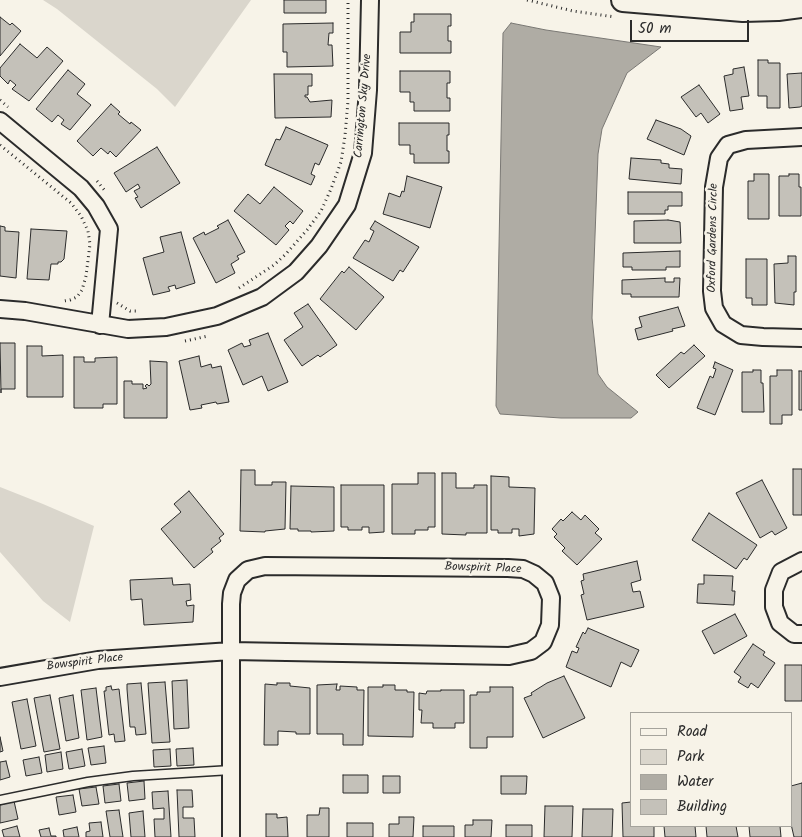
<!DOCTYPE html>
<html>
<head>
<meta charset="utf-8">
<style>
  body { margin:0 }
  #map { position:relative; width:802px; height:837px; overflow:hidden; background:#f7f3e8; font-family:Kalam,sans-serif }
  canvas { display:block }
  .legend { position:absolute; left:630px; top:712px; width:162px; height:115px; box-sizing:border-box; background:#f7f3e8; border:1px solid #a5a39c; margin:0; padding:6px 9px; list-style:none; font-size:15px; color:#2b2b2b }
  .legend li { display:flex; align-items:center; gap:10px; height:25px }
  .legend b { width:25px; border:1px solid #a5a39c }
  .scale { position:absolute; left:630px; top:20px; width:119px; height:22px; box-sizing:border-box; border:2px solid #2b2b2b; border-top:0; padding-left:6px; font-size:15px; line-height:18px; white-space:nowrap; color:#2b2b2b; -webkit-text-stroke:4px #f7f3e8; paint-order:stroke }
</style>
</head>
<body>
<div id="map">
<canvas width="802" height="837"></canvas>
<ul class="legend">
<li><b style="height:6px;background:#f7f3e8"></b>Road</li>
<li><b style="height:14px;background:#dad6cc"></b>Park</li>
<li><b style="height:14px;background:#afaca4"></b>Water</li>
<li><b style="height:14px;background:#c4c1b9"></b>Building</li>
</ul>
<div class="scale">50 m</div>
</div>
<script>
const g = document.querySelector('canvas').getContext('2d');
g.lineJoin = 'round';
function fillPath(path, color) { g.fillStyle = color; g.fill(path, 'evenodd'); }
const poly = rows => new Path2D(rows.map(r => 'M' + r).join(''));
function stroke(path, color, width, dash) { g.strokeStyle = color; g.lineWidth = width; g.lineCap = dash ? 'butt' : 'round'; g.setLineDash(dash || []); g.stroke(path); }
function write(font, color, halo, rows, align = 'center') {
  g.font = font + ' Kalam,sans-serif'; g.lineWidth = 5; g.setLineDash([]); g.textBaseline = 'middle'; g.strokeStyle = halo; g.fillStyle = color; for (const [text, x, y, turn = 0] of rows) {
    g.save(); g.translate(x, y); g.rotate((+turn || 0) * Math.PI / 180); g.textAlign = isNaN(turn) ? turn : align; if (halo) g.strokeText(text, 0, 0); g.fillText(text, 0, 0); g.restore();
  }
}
fillPath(poly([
  [43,0,251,0,175,107,157,89,57,9],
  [0,487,43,504,94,526,70,622,43,601,0,552]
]), '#dad6cc');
const water = poly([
  [511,23,546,30,661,47,627,73,602,129,598,154,592,318,598,374,607,387,638,412,631,418,561,418,500,414,496,406,503,33,511,23]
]);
fillPath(water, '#afaca4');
stroke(water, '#7a7874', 1);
const building = poly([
  [284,0,326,0,326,13,284,13,284,0],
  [414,14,451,14,451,26,448,26,448,41,451,41,451,53,400,53,400,32,411,32,411,22,414,22,414,14],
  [0,17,10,25,12,23,21,31,0,56,0,17],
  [333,23,333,33,329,33,328,45,332,45,333,66,287,67,287,52,283,52,283,24,333,23],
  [20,44,37,58,47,47,63,61,29,101,12,89,16,85,10,80,8,84,0,76,0,68,20,44],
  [758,60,768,60,768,63,780,63,780,108,767,108,767,96,758,96,758,60],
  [744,67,749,96,741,97,743,109,730,111,724,76,733,74,733,69,744,67],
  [68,70,85,84,77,94,91,105,70,130,61,124,64,120,58,115,52,122,36,109,68,70],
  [400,71,450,71,450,83,447,83,447,98,450,98,450,111,414,111,414,102,410,102,410,92,400,92,400,71],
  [802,73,802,106,800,107,789,108,787,74,802,73],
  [274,74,312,74,312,86,308,86,308,95,305,95,305,97,307,97,310,102,332,100,331,117,275,118,274,74],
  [699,85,720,114,708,123,701,113,696,117,681,97,699,85],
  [111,104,120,112,118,114,130,124,131,122,141,130,116,157,110,151,108,154,101,148,93,156,77,141,111,104],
  [656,120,681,129,691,136,684,155,647,139,656,120],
  [399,123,449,123,449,135,447,135,447,151,449,151,449,163,414,163,414,154,410,154,410,145,399,145,399,123],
  [286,127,328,145,319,165,315,163,311,174,315,176,311,185,265,165,276,139,280,140,286,127],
  [157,147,180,183,141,208,135,198,138,197,134,191,140,188,138,184,126,192,114,173,157,147],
  [631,158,661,160,661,163,669,164,669,168,682,169,681,184,629,179,631,158],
  [754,174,769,174,769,219,748,219,748,181,754,181,754,174],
  [789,174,799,174,799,187,801,187,801,216,779,216,779,176,789,176,789,174],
  [407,176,442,187,430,228,383,214,389,193,400,197,402,191,404,192,407,176],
  [274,187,303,211,293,224,290,221,285,226,289,230,276,245,234,211,248,194,260,204,274,187],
  [628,192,682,192,682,206,668,206,668,210,665,210,665,214,628,214,628,192],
  [228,220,245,252,237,256,239,259,231,264,235,273,216,283,193,238,204,232,205,235,219,228,217,226,228,220],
  [668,220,680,222,681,243,634,243,634,221,668,220],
  [375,221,419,247,403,272,400,270,393,281,353,258,365,240,369,242,374,231,370,229,375,221],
  [0,226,5,227,5,231,19,232,16,278,0,276,0,226],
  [31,229,67,231,64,259,61,262,58,262,58,264,51,264,49,280,27,279,31,229],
  [181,232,195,283,176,289,175,285,168,287,170,291,153,295,143,258,164,252,160,237,181,232],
  [680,251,680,267,666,267,666,270,632,270,632,267,623,267,623,253,680,251],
  [788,256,796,256,796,292,794,292,794,305,775,303,774,264,788,263,788,256],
  [746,259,767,259,767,305,752,305,752,298,746,298,746,259],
  [349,267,384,297,356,330,320,299,342,271,344,273,349,267],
  [665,278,665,282,674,282,674,278,680,278,679,297,631,297,631,294,622,294,622,280,665,278],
  [308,304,337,345,320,357,318,355,302,366,284,340,303,327,294,313,308,304],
  [678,307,685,326,672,329,673,331,638,340,635,329,642,327,639,317,678,307],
  [268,333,288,382,268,391,262,376,243,385,228,350,242,343,244,347,251,345,249,340,268,333],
  [0,343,15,343,15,389,1,389,1,393,0,343],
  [694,345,705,356,669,388,656,375,681,352,684,354,694,345],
  [27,346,42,346,42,356,63,355,63,397,27,397,27,346],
  [199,356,201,367,211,364,212,368,221,366,229,402,217,404,216,402,201,405,202,408,190,410,179,361,199,356],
  [74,357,84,357,84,362,95,362,95,358,117,357,117,404,103,404,103,408,74,408,74,357],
  [150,361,167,362,167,418,124,418,124,381,132,381,132,384,143,384,143,389,147,388,145,386,147,384,149,386,151,384,150,361],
  [715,362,733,370,715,415,697,408,710,376,713,378,716,369,713,368,715,362],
  [753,370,761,370,761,383,763,383,764,412,742,412,742,372,753,372,753,370],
  [777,370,792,370,792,415,782,415,782,424,770,424,770,376,777,376,777,370],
  [799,371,802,371,802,410,799,410,799,371],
  [793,469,802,469,802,515,793,515,793,469],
  [241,470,255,470,255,485,272,485,272,482,286,482,285,529,265,531,265,532,240,531,241,470],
  [418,473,435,473,435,527,428,527,428,530,415,530,415,534,392,534,392,484,418,484,418,473],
  [442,473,456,473,456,488,474,488,474,485,487,485,487,533,466,533,466,535,442,534,442,473],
  [491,476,509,477,509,487,535,488,534,534,519,536,519,529,512,529,512,533,498,533,498,530,491,530,491,476],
  [762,480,787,528,775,535,772,531,760,538,736,493,762,480],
  [341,485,384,485,384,532,369,533,369,527,362,527,362,530,348,530,348,527,341,527,341,485],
  [291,486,334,487,334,531,311,532,311,531,298,531,298,529,290,529,291,486],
  [189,491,224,534,219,538,221,541,211,549,213,552,194,568,161,529,181,512,174,504,189,491],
  [572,512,581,520,585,515,599,529,595,533,602,539,577,565,562,551,565,548,554,537,557,534,552,529,561,519,563,521,572,512],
  [709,513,757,545,747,560,744,558,736,569,692,540,709,513],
  [637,561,641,580,631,583,633,592,640,591,644,607,587,620,581,595,584,594,581,581,584,580,583,574,637,561],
  [704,575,733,576,732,591,735,591,734,605,697,603,698,584,704,584,704,575],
  [172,578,173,585,190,584,191,600,186,601,187,606,194,605,193,622,144,625,142,599,131,600,130,580,172,578],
  [735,614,747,636,714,654,702,631,735,614],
  [588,628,639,650,631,667,621,662,611,687,566,667,572,651,577,653,579,648,576,647,583,632,585,634,588,628],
  [753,644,765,652,763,655,775,663,758,688,751,683,748,688,738,682,741,677,734,672,753,644],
  [785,665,802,665,802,701,785,701,785,665],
  [564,676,585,718,543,738,524,698,532,695,531,693,547,683,564,676],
  [187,680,189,728,174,729,172,681,187,680],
  [165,682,170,742,152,743,148,683,165,682],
  [141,683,146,734,136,735,135,727,130,727,127,689,127,684,141,683],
  [277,683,290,683,290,686,310,688,310,734,296,734,296,732,278,731,278,745,264,745,265,684,277,685,277,683],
  [337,684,336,690,340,690,340,686,357,687,357,690,364,690,363,745,343,745,343,734,317,734,317,685,337,684],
  [383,685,395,685,395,690,407,690,407,692,414,692,413,737,368,736,368,687,383,687,383,685],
  [111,686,112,690,119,689,125,741,115,742,114,734,109,735,104,691,106,691,106,687,111,686],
  [490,687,513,687,513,737,487,737,487,748,470,748,470,695,477,695,477,692,490,692,490,687],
  [96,688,102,737,87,740,81,690,96,688],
  [441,690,464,690,464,723,455,723,455,728,433,728,433,723,421,723,422,710,419,710,419,693,426,694,427,691,441,691,441,690],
  [50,695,60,749,44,752,34,698,50,695],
  [73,695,79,738,66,741,59,698,73,695],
  [27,699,36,746,21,749,12,702,27,699],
  [0,737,3,751,0,752,0,737],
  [104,746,106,763,91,765,88,748,104,746],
  [193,748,194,765,177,766,176,749,193,748],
  [82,749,85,766,69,769,66,752,82,749],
  [170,749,171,766,154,767,153,750,170,749],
  [61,752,63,769,47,772,45,755,61,752],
  [39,757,42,773,26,776,23,760,39,757],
  [6,761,10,777,0,780,0,762,6,761],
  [343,775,368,775,368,793,343,793,343,775],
  [383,776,400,776,400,793,383,793,383,776],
  [501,776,527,776,526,794,501,794,501,776],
  [144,781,145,799,129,801,127,783,144,781],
  [802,783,802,837,794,837,791,824,791,786,802,783],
  [119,784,121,801,105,803,103,786,119,784],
  [96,787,99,804,82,806,79,789,96,787],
  [177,790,192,790,193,807,183,807,183,818,194,818,195,837,179,837,177,790],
  [168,791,171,837,155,837,154,819,164,819,164,808,153,809,152,792,168,791],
  [73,795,76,812,59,815,56,797,73,795],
  [14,801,18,819,0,823,0,805,14,801],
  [631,802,631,826,654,826,654,837,623,837,622,803,631,802],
  [545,806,573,806,572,837,544,837,545,806],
  [320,808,329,808,329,837,307,837,307,815,319,815,320,808],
  [583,809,613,809,612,837,582,837,583,809],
  [119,810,123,837,110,837,106,811,119,810],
  [143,811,145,837,131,837,129,813,143,811],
  [266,814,277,814,277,818,287,817,288,837,266,837,266,814],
  [399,817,414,817,413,837,389,837,389,824,399,824,399,817],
  [473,820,492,820,491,837,465,837,465,825,473,825,473,820],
  [101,822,103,837,86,837,86,832,90,831,89,823,101,822],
  [347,823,373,823,373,837,347,837,347,823],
  [506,825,532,825,532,837,506,837,506,825],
  [17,826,20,837,4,837,2,830,17,826],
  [423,826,454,826,454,837,423,837,423,826],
  [664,826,695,826,696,837,665,837,664,826],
  [706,826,736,826,738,837,707,837,706,826],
  [749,826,780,826,781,837,750,837,749,826],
  [77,827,79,837,64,837,63,830,77,827],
  [49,828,51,836,56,836,56,837,41,837,39,830,49,828]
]);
fillPath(building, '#c4c1b9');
stroke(building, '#2b2b2b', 1);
const lane = poly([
  [0,800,88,782,133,776,231,770]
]);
const street = poly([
  [0,121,81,188,96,206,109,229,100,325],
  [802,137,746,140,728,145,719,158,714,187,712,291,714,308,723,324,741,335,763,337,802,338],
  [0,309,25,311,128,329,166,327,217,316,262,297,296,272,319,246,347,205,363,153,368,90,370,0],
  [802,561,781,572,774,590,774,607,780,623,794,634,802,634],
  [0,677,98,660,231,651,509,656,531,651,543,642,550,625,551,598,545,583,534,574,523,569,508,568,265,566,248,570,237,580,232,593,231,604,231,837]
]);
const secondary = poly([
  [623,0,743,10,778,9,802,6]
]);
stroke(lane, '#2b2b2b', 11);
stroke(street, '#2b2b2b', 20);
stroke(secondary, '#2b2b2b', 26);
stroke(poly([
  [527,0,573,11,615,17],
  [0,100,8,107],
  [0,145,71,203,81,216,88,231,90,244,86,276,82,290,77,297,70,300,64,301],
  [97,181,106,192],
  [239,288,274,265,286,254,307,230,321,211,331,189,341,162,345,136,348,101,348,0],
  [117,303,130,311,139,311],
  [185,341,208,336]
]), '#2b2b2b', 3, [1, 4]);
stroke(lane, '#f7f3e8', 8);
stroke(street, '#f7f3e8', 16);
stroke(secondary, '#f7f3e8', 22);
write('12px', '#2b2b2b', '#f7f3e8', [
  ["Carrington Sky Drive",364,106,-85],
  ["Oxford Gardens Circle",714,238,-89],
  ["Bowspirit Place",483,569,2],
  ["Bowspirit Place",85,663,-7]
]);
</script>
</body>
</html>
